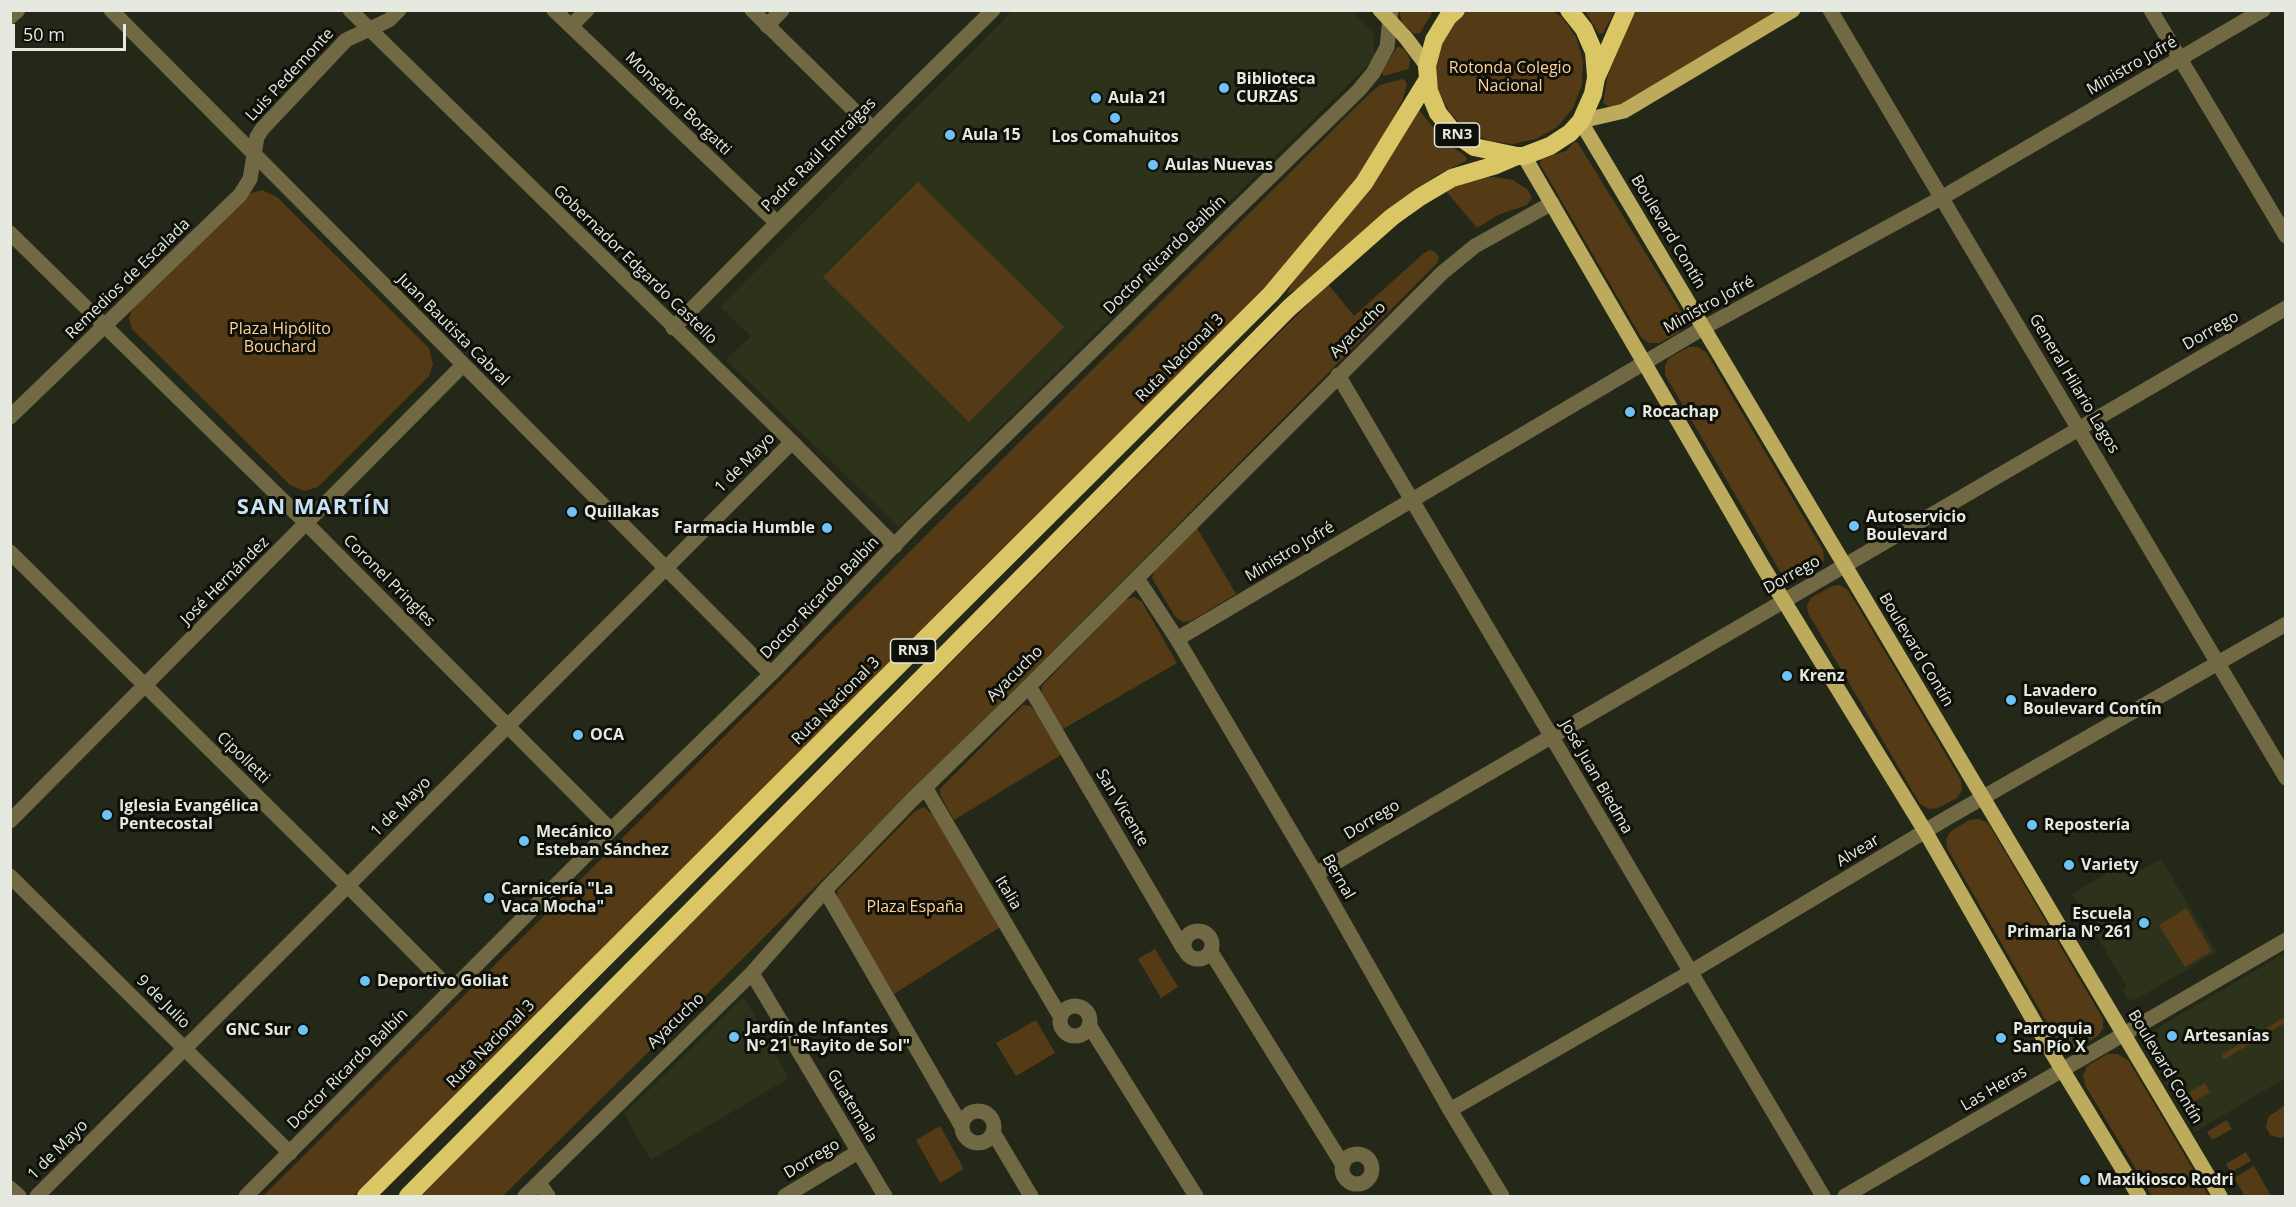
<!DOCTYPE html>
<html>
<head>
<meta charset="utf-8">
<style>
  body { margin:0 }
  #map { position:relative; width:2296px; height:1207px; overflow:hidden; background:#242818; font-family:"Open Sans",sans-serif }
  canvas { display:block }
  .frame { position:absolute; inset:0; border:12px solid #e6e9df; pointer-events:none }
  .scale { position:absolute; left:12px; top:24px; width:114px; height:27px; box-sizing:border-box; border:3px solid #e6e9df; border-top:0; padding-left:8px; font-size:18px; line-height:21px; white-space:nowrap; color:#e6e9df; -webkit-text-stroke:4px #0e1009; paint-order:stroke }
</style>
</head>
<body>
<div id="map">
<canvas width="2296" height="1207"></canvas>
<div class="frame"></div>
<div class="scale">50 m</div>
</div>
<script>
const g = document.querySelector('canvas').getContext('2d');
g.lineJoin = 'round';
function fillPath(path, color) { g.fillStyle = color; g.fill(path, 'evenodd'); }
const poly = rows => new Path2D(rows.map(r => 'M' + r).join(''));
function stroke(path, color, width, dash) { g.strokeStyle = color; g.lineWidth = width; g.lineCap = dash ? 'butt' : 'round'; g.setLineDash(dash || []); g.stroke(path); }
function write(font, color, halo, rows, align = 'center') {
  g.font = font + ' "Open Sans",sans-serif'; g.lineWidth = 6; g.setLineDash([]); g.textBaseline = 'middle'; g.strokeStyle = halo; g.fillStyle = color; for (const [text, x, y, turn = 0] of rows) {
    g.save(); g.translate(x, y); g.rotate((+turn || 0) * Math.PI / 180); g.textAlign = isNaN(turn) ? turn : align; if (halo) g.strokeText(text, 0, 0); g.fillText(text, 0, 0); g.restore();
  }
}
fillPath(poly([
  [1012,11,1352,11,1374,33,1374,59,899,527,726,360,751,336,720,307],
  [2132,858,2140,871,2161,859,2217,952,2135,1000,2128,999,2123,991,2127,987,2072,894],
  [2285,953,2285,1078,2195,1132,2147,1051,2145,1042,2149,1033],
  [744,997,789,1078,651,1160,624,1114]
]), '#2d321b');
fillPath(poly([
  [1466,10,1552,11,1562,17,1576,37,1583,61,1582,85,1573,108,1557,127,1536,139,1513,144,1489,141,1467,130,1450,113,1439,92,1435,68,1440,44,1452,23],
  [1399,11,1433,11,1420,33,1414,34,1402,23],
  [1585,11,1615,11,1603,33,1599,34],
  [1635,11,1782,11,1617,107,1608,106,1603,103,1608,74],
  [1398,46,1405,50,1410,59,1409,69,1383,76,1382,70],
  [1403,79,1405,80,1407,85,1402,101,1384,136,1358,176,1272,281,353,1196,263,1196,1368,95,1380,85],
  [1419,110,1445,142,1464,155,1467,158,1466,161,1437,175,1414,190,1389,208,1299,288,1287,294,1292,282,1389,159],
  [1574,142,1578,143,1683,314,1685,325,1678,333,1659,343,1649,343,1641,337,1540,164,1541,159,1566,151],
  [1493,177,1513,180,1528,190,1532,198,1527,205,1500,214,1477,228,1445,190,1480,178],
  [918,182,1064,327,969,422,823,277],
  [262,190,277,197,429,348,433,364,429,376,318,487,304,491,290,485,132,329,129,318,132,309,245,195],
  [1430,250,1435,252,1439,257,1437,263,1031,673,503,1196,420,1196,1328,284,1354,316,1424,253],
  [1689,347,1698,347,1706,352,1823,550,1824,560,1818,568,1800,578,1790,578,1781,573,1665,375,1665,365,1669,358],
  [1197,528,1236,594,1191,621,1183,622,1176,618,1152,578,1155,569],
  [1840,585,1848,590,1961,780,1962,790,1957,798,1938,808,1929,809,1920,804,1808,613,1807,605,1811,598,1832,586],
  [1134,597,1142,602,1177,663,1063,729,1042,695,1042,686,1125,600],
  [1023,705,1030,706,1035,711,1061,755,954,820,940,795,940,789],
  [924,807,933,815,1000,927,894,994,838,901,837,891,915,811],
  [1979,819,1988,823,2103,1019,2103,1028,2098,1036,2077,1048,2067,1048,2059,1044,1947,848,1946,839,1950,832,1969,820],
  [2186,908,2212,951,2185,967,2159,925],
  [1155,949,1178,987,1161,998,1138,959],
  [2285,1017,2285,1023,2225,1059,2222,1058,2223,1054],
  [1036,1020,1055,1053,1016,1076,996,1043],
  [2107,1054,2118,1054,2128,1060,2209,1196,2152,1196,2085,1085,2083,1075,2087,1066],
  [2205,1083,2210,1092,2191,1103,2186,1094],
  [2285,1105,2285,1136,2280,1138,2270,1135,2266,1127,2268,1117],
  [2227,1120,2232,1129,2212,1140,2207,1132],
  [940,1126,964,1169,940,1183,916,1140],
  [2246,1152,2251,1161,2231,1172,2226,1164],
  [2254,1166,2271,1196,2245,1196,2234,1178]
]), '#543b16');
stroke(poly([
  [111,10,771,674],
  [350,10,792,442,895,546],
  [554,10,777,223],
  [752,10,872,128],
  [1830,10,2286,778],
  [2151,10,2286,236],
  [10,17,18,10],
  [571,26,587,10],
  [767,26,782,10],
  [10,233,307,524,611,830],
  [673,328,777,223,993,10],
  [1338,375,1823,1196],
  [10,417,240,195,250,179,257,137,262,129,346,40,389,20,399,10],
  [10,552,348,886,451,990],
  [1137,578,1177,639,1316,874,1450,1110,1502,1196],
  [1177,639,1703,328,1943,197,2263,10],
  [1029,686,1183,948],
  [925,787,1060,1016],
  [10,821,463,365],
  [1316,874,2286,308],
  [10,876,290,1153],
  [825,890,962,1127],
  '1184 945a14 14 0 1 1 28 0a14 14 0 1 1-28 0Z',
  [1211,952,1343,1165],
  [752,973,885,1196],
  '1060 1021a15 15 0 1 1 30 0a15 15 0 1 1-30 0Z',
  [1089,1025,1196,1196],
  [1450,1110,1689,973,1947,818,2286,624],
  '962 1127a16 16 0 1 1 32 0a16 16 0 1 1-32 0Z',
  [993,1132,1031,1196],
  '1342 1169a15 15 0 1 1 30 0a15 15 0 1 1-30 0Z',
  [539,1183,548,1196],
  [10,1188,19,1196],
  [37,1196,792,442],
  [246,1196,611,830,771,674,913,526,1359,90,1373,73,1387,47,1391,10],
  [525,1196,752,973,827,888,911,801,1018,697,1442,273,1475,246,1552,203],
  [785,1196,858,1152],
  [1845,1196,2286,940]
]), '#716944', 15);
stroke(poly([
  [1380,10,1406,38,1427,66],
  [1581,121,1624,111,1793,10],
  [1581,122,2220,1196],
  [1524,156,1763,567,1925,831,2051,1051,2139,1196]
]), '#bdab5d', 15);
stroke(poly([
  [1456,10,1448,17,1434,40,1427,66,1429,91,1438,113,1454,133,1474,147,1517,156,1524,156,1550,146,1570,133,1581,121,1593,94,1596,78,1626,10],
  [1569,10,1584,29,1594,52,1596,76],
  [366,1196,1271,294,1364,183,1428,79],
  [408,1196,1289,308,1392,217,1420,197,1452,178,1496,165,1517,156]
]), '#dbc665', 18);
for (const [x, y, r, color] of [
  [1224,88,6,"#6fc2f4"],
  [1096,98,6,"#6fc2f4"],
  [1115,118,6,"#6fc2f4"],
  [950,135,6,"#6fc2f4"],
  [1153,165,6,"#6fc2f4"],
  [1630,412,6,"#6fc2f4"],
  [572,512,6,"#6fc2f4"],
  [1854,526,6,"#6fc2f4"],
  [827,528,6,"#6fc2f4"],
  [1787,676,6,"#6fc2f4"],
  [2011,700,6,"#6fc2f4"],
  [578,735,6,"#6fc2f4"],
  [107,815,6,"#6fc2f4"],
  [2032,825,6,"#6fc2f4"],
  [524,841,6,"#6fc2f4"],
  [2069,865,6,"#6fc2f4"],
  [489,898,6,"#6fc2f4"],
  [2144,923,6,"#6fc2f4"],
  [365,981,6,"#6fc2f4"],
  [303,1030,6,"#6fc2f4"],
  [2172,1036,6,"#6fc2f4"],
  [734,1037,6,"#6fc2f4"],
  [2001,1038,6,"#6fc2f4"],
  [2085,1180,6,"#6fc2f4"]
]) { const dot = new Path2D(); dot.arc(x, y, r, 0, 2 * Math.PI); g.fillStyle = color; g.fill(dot); stroke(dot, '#0e1009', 2); }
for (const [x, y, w] of [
  [1457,135,45],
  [913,651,45]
]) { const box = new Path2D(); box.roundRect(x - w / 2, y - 12, w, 24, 4.5); g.fillStyle = '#0e1009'; g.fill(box); stroke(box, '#e6e9df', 1.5); }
write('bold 15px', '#e6e9df', null, [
  ["RN3",1457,135],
  ["RN3",913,651]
]);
write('16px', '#e6e9df', '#0e1009', [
  ["Ministro Jofré",2132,66,-30],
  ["Luis Pedemonte",290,75,-47],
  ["Monseñor Borgatti",678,104,44],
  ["Padre Raúl Entraigas",819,155,-45],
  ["Boulevard Contín",1668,232,59],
  ["Doctor Ricardo Balbín",1165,255,-44],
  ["Gobernador Edgardo Castello",635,265,44],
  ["Remedios de Escalada",128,279,-44],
  ["Ministro Jofré",1709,305,-29],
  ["Juan Bautista Cabral",453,330,45],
  ["Ayacucho",1358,330,-45],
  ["Dorrego",2211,331,-30],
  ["Ruta Nacional 3",1180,358,-45],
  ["General Hilario Lagos",2074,384,59],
  ["1 de Mayo",745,463,-45],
  ["Ministro Jofré",1290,552,-31],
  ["Dorrego",1792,575,-29],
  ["José Hernández",225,581,-45],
  ["Coronel Pringles",389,581,45],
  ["Doctor Ricardo Balbín",820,598,-46],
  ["Boulevard Contín",1916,650,59],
  ["Ayacucho",1015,674,-45],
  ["Ruta Nacional 3",836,701,-45],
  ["Cipolletti",243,758,44],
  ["José Juan Biedma",1596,777,60],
  ["1 de Mayo",401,807,-45],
  ["San Vicente",1122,808,59],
  ["Dorrego",1372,820,-31],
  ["Alvear",1858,851,-31],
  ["Bernal",1338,877,60],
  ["Italia",1008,893,59],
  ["9 de Julio",163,1002,45],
  ["Ayacucho",676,1021,-44],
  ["Ruta Nacional 3",491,1044,-45],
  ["Boulevard Contín",2165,1067,59],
  ["Doctor Ricardo Balbín",348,1069,-45],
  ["Las Heras",1994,1089,-30],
  ["Guatemala",852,1106,59],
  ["1 de Mayo",58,1150,-45],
  ["Dorrego",812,1159,-31]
]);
write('16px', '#ffd298', '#0e1009', [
  ["Rotonda Colegio",1510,68],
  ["Nacional",1510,86],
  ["Plaza Hipólito",280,329],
  ["Bouchard",280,347],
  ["Plaza España",915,907]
]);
write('bold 16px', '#e6e9df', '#0e1009', [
  ["Biblioteca",1236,79],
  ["CURZAS",1236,97],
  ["Aula 21",1108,98],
  ["Aula 15",962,135],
  ["Los Comahuitos",1115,137,"center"],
  ["Aulas Nuevas",1165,165],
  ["Rocachap",1642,412],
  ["Quillakas",584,512],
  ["Autoservicio",1866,517],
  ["Boulevard",1866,535],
  ["Farmacia Humble",815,528,"right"],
  ["Krenz",1799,676],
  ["Lavadero",2023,691],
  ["Boulevard Contín",2023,709],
  ["OCA",590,735],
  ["Iglesia Evangélica",119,806],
  ["Pentecostal",119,824],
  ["Repostería",2044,825],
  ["Mecánico",536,832],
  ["Esteban Sánchez",536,850],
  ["Variety",2081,865],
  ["Carnicería \"La",501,889],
  ["Vaca Mocha\"",501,907],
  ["Escuela",2132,914,"right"],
  ["Primaria N° 261",2132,932,"right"],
  ["Deportivo Goliat",377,981],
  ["Jardín de Infantes",746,1028],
  ["N° 21 \"Rayito de Sol\"",746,1046],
  ["Parroquia",2013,1029],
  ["San Pío X",2013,1047],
  ["GNC Sur",291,1030,"right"],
  ["Artesanías",2184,1036],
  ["Maxikiosco Rodri",2097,1180]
], 'left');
g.letterSpacing = '1.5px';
write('bold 22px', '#c6e3f6', '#0e1009', [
  ["SAN MARTÍN",314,508]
]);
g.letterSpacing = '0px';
</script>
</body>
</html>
